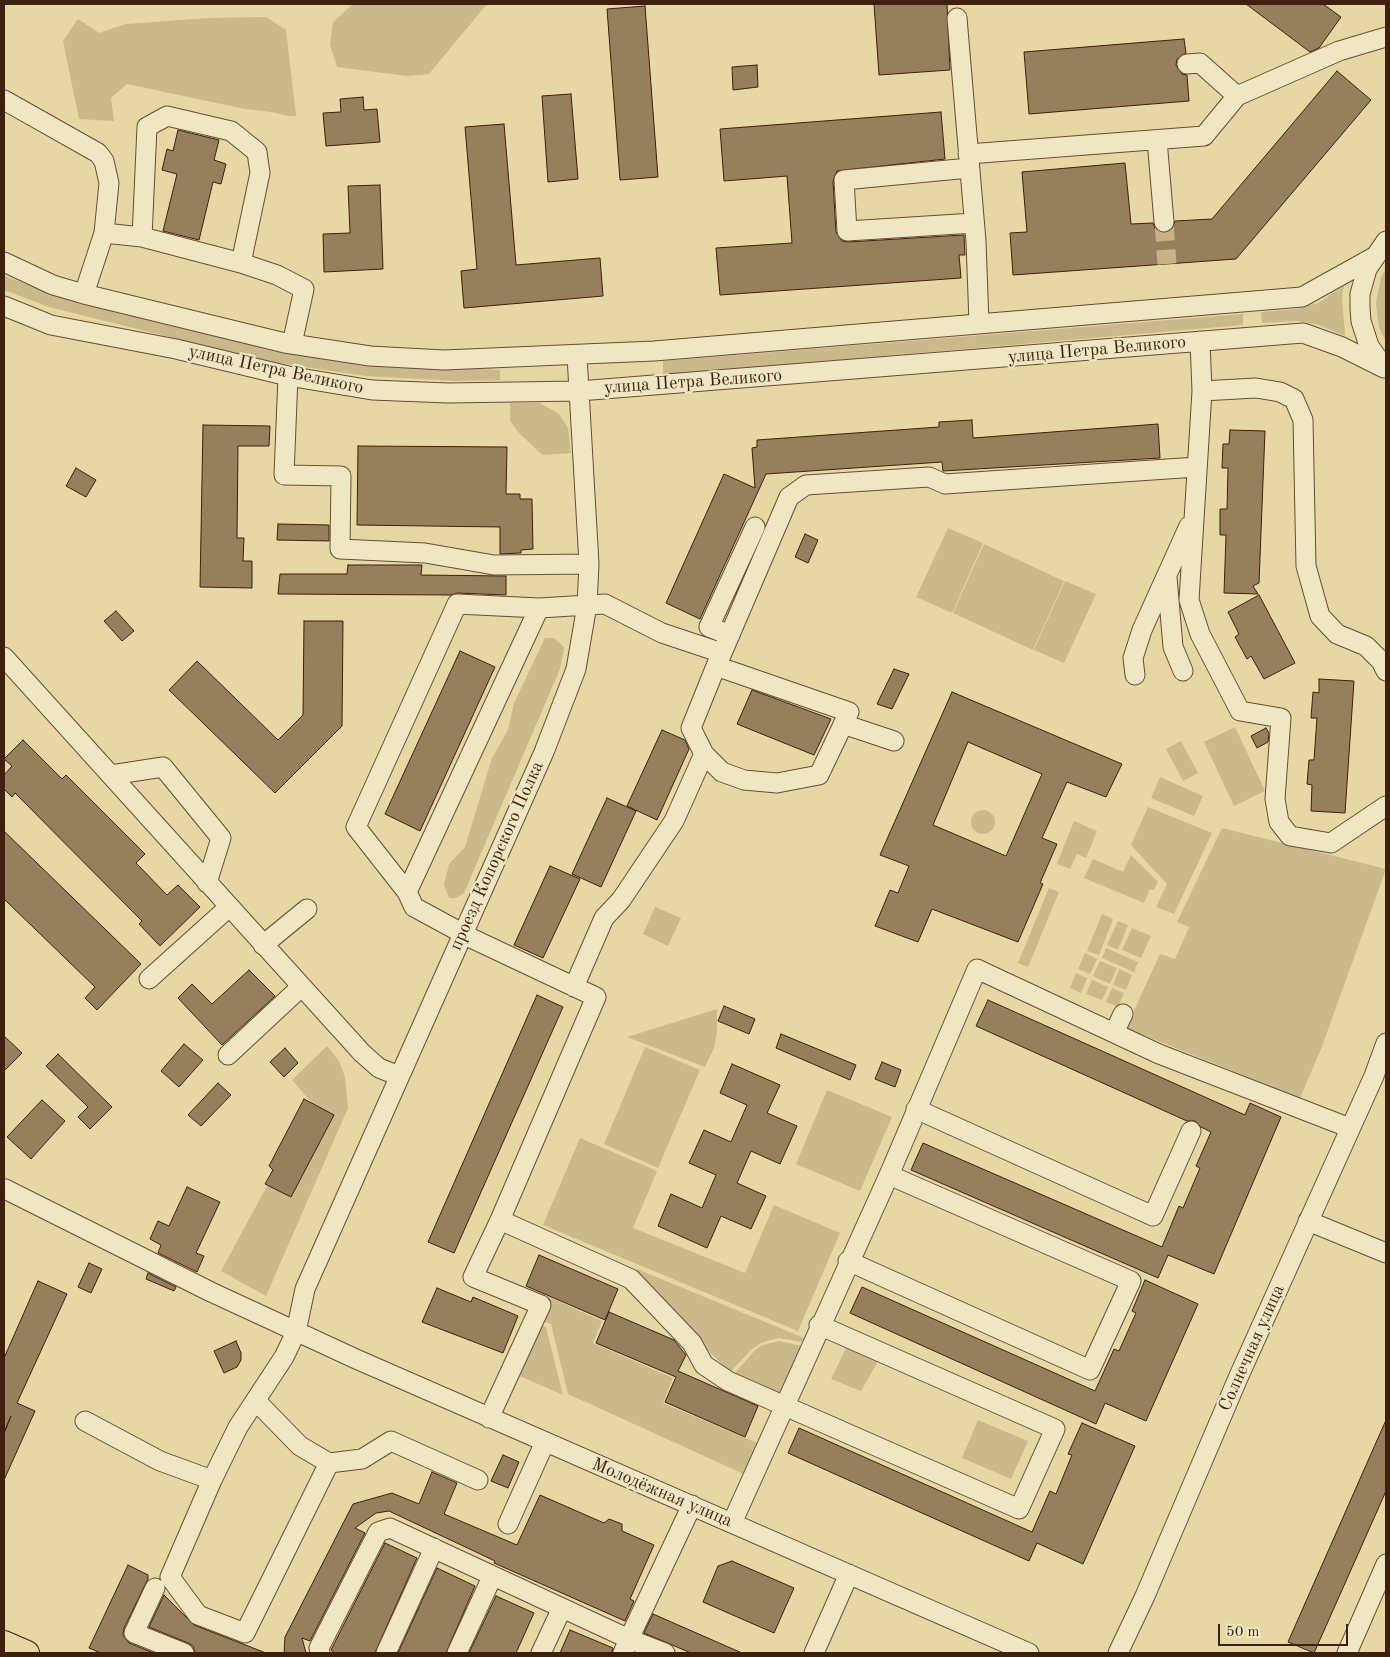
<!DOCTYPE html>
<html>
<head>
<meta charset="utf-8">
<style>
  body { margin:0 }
  #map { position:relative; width:1390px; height:1657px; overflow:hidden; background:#e6d8a4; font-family:"Old Standard TT",serif }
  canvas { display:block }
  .frame { position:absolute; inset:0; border:5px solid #3f1f0d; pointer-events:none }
  .scale { position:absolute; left:1218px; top:1624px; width:130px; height:22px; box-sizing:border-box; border:2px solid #3f1f0d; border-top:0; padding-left:6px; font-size:15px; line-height:18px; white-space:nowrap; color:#3f1f0d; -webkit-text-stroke:4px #efe6c4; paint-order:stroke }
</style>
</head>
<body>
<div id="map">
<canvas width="1390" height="1657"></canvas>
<div class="frame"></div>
<div class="scale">50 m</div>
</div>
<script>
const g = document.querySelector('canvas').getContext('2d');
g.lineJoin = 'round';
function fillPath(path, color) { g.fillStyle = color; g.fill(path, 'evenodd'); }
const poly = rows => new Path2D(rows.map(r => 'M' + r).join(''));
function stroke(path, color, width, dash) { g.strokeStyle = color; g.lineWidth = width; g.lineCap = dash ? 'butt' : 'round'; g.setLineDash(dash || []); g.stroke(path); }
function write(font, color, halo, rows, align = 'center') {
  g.font = font + ' "Old Standard TT",serif'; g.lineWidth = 4.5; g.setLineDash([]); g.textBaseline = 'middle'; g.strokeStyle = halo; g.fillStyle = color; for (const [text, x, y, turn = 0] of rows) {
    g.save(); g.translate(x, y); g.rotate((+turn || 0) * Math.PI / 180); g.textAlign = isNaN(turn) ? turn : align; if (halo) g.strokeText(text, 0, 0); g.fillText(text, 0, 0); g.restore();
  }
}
fillPath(poly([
  [353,4,487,4,429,74,407,76,337,67,330,44,333,22],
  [266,17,286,30,296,116,287,116,272,112,245,109,127,84,111,98,114,121,79,119,63,41,78,19,99,33,126,24,208,18],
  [1386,268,1386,341,1379,328,1376,303,1381,277],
  [4,276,79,303,278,350,366,363,500,370,500,380,456,381,366,376,270,362,49,307,4,290],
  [1344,286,1342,297,1345,336,1319,325,1297,321,1262,323,1261,312,1296,309,1318,303],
  [1243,314,1243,325,663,375,663,361],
  [510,403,540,403,559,414,568,428,571,453,543,455,538,451,519,433,510,421],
  [948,528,983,543,952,613,916,597],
  [984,544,1064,581,1033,650,953,613],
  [1065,581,1096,594,1064,663,1034,650],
  [545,638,554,638,564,647,560,669,464,893,456,898,449,898,444,885,449,864,465,847,492,758,508,730,514,703],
  [1235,727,1265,791,1234,806,1204,742],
  [1181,741,1198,773,1183,781,1166,749],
  [1160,777,1203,796,1194,816,1151,798],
  [1148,807,1212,833,1174,914,1156,907,1167,884,1131,845],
  '971 822a12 12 0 1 1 24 0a12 12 0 1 1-24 0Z',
  [1074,821,1097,831,1086,858,1077,854,1070,869,1057,864],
  [1222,828,1386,869,1321,1049,1300,1098,1126,1028,1160,954,1175,959,1189,927,1177,922],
  [1131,855,1158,882,1154,890,1150,889,1144,903,1084,878,1093,859,1123,872],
  [1049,888,1059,892,1028,967,1018,963],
  [655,907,681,918,668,946,643,934],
  [1102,914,1113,919,1099,955,1087,951],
  [1118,921,1128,925,1118,950,1107,945],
  [1132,928,1151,936,1141,958,1122,950],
  [1106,948,1138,962,1134,972,1102,958],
  [1085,953,1097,959,1090,974,1078,969],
  [1100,961,1117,968,1110,984,1093,976],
  [1119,969,1132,975,1126,990,1113,985],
  [1076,973,1087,978,1081,993,1070,988],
  [1092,980,1108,987,1102,1000,1086,994],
  [1112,988,1124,993,1118,1007,1106,1002],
  [717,1009,717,1033,714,1048,705,1067,627,1037],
  [327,1046,339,1061,345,1077,348,1108,266,1296,221,1271,312,1103,292,1080],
  [645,1047,700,1070,658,1168,604,1144],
  [827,1090,892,1117,860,1191,796,1164],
  [580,1138,657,1171,633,1228,745,1273,774,1205,840,1233,798,1331,543,1225],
  [637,1269,804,1338,802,1342,778,1338,761,1343,752,1349,730,1372,633,1277],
  [547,1296,602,1321,593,1343,673,1378,663,1403,762,1445,748,1476,568,1394,551,1324,537,1319],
  [535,1323,546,1327,563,1395,513,1373],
  [779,1341,807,1347,785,1396,734,1374,756,1349,763,1345],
  [849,1342,881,1356,861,1391,831,1379],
  [978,1420,1028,1441,1011,1479,962,1458]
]), '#cab98a');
const building = poly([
  [874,4,947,4,950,70,879,75,874,4],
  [1246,4,1323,4,1341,17,1319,48,1310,52,1246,4],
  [645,6,658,177,620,180,607,9,645,6],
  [1184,39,1186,53,1177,59,1176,65,1182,74,1187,75,1189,101,1029,114,1024,52,1184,39],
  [757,65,758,87,733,90,732,67,757,65],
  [1337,71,1371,100,1236,259,1013,275,1010,233,1027,232,1022,172,1125,163,1131,224,1153,223,1155,229,1164,233,1171,231,1175,221,1212,219,1337,71],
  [571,94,578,179,548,182,542,96,571,94],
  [363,97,364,110,377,109,380,142,326,146,323,113,341,112,340,99,363,97],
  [941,112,945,159,837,171,833,181,836,232,842,241,848,242,964,235,965,255,959,255,961,278,720,295,716,248,792,243,787,176,724,181,720,129,941,112],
  [504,124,516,265,600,258,603,296,464,308,461,271,477,269,465,127,504,124],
  [178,130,219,140,214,160,226,164,221,184,213,182,199,240,163,231,177,174,162,170,167,149,173,151,178,130],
  [380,185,383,269,324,272,323,234,350,233,348,186,380,185],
  [972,420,973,438,1158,424,1160,458,943,471,942,462,766,474,700,619,666,603,724,474,755,488,752,448,757,447,757,440,939,427,939,422,972,420],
  [203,425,270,426,269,446,238,446,237,538,244,538,243,561,252,561,252,588,200,587,203,425],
  [1230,430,1265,431,1259,583,1253,586,1258,594,1224,593,1226,535,1220,535,1220,509,1227,509,1228,468,1222,468,1223,444,1229,444,1230,430],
  [358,446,507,447,506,494,520,494,520,499,532,499,533,549,521,550,521,553,500,554,500,527,357,525,358,446],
  [76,468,96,480,86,497,66,486,76,468],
  [278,524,329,525,329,541,277,540,278,524],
  [805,534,818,540,808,563,795,557,805,534],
  [348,565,422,565,421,575,506,576,506,595,458,593,451,595,278,594,280,574,347,574,348,565],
  [1259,595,1295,663,1264,679,1251,656,1247,659,1235,637,1239,634,1228,612,1259,595],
  [116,611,134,631,122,641,104,621,116,611],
  [304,621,343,621,342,726,275,793,169,690,197,661,278,740,303,715,304,621],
  [460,651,495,667,420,831,385,814,460,651],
  [894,669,909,674,892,709,877,704,894,669],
  [1319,679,1354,681,1345,813,1311,811,1312,785,1307,784,1309,760,1314,760,1317,718,1311,718,1313,692,1319,693,1319,679],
  [752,690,831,719,814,755,737,724,752,690],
  [952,692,1122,764,1106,797,1067,782,1042,838,1057,844,1040,883,1043,884,1018,942,932,909,918,942,875,926,890,890,898,893,909,866,880,855,952,692],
  [968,742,1042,774,1006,856,933,825,968,742],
  [1266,728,1269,733,1268,742,1257,748,1251,736,1266,728],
  [662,730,685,740,689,749,657,820,627,806,662,730],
  [23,740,62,779,66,775,145,854,136,863,167,895,178,885,200,907,160,946,139,924,142,921,15,793,12,797,4,789,4,775,12,766,4,759,23,740],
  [607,798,636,811,601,887,572,874,607,798],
  [4,831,141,964,97,1010,85,998,95,987,4,899,4,831],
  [550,866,580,879,543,958,514,945,550,866],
  [249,970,275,996,222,1045,178,998,192,984,212,1004,249,970],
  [537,995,563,1007,454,1253,428,1242,537,995],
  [988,1000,1245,1115,1250,1103,1281,1117,1214,1274,1168,1255,1158,1278,911,1170,923,1143,1162,1247,1179,1206,1183,1208,1200,1168,1196,1166,1211,1132,1201,1127,1195,1121,1187,1121,976,1026,988,1000],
  [724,1006,755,1019,749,1034,718,1021,724,1006],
  [781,1034,856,1065,850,1080,776,1048,781,1034],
  [4,1036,22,1053,4,1071,4,1036],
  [184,1044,203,1060,179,1087,161,1071,184,1044],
  [285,1048,298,1063,284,1077,270,1062,285,1048],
  [58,1054,112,1107,90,1129,78,1117,88,1107,46,1066,58,1054],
  [882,1062,901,1070,895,1087,875,1079,882,1062],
  [732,1064,780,1085,767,1113,797,1126,780,1164,751,1151,737,1183,766,1196,751,1229,721,1216,707,1248,658,1226,671,1194,702,1208,716,1175,689,1163,704,1130,731,1142,747,1105,720,1093,732,1064],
  [218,1083,231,1095,201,1126,188,1115,218,1083],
  [304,1099,334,1115,291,1197,265,1184,273,1170,269,1166,304,1099],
  [42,1100,65,1121,31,1159,7,1137,42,1100],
  [187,1187,220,1202,196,1253,204,1256,197,1272,158,1253,161,1245,150,1239,158,1221,169,1226,187,1187],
  [539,1255,618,1289,605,1320,526,1286,539,1255],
  [89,1263,102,1269,91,1293,78,1287,89,1263],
  [148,1273,176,1287,174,1291,146,1279,148,1273],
  [1145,1280,1198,1304,1146,1421,1105,1403,1096,1424,850,1313,862,1287,1095,1391,1114,1349,1119,1351,1136,1313,1132,1311,1145,1280],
  [38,1281,67,1294,17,1403,35,1411,4,1480,4,1433,11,1416,4,1433,4,1358,38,1281],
  [437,1288,471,1302,473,1297,518,1316,503,1353,422,1322,437,1288],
  [609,1312,674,1340,686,1355,678,1371,758,1406,745,1437,665,1402,676,1377,596,1343,609,1312],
  [236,1341,241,1353,241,1360,237,1367,224,1373,214,1351,236,1341],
  [1386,1420,1386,1491,1314,1653,1288,1642,1386,1420],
  [1082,1423,1135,1446,1083,1564,1037,1543,1029,1561,788,1453,799,1428,1032,1532,1050,1491,1056,1494,1072,1455,1068,1454,1082,1423],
  [503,1455,519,1462,508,1488,491,1481,503,1455],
  [432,1472,457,1483,444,1514,517,1545,540,1495,604,1523,609,1519,622,1524,622,1531,654,1545,630,1599,634,1601,625,1621,494,1563,495,1561,389,1511,376,1513,355,1528,365,1533,310,1641,302,1638,306,1653,284,1653,285,1637,353,1504,392,1493,419,1504,432,1472],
  [385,1543,417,1558,375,1653,335,1653,331,1650,385,1543],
  [732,1561,794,1588,774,1633,703,1602,718,1566,732,1561],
  [128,1565,148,1575,148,1579,124,1628,123,1635,129,1643,154,1653,101,1653,89,1648,128,1565],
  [437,1568,475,1586,446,1653,398,1653,437,1568],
  [164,1595,194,1625,266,1653,195,1653,193,1646,188,1643,149,1627,164,1595],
  [496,1596,534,1613,516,1653,469,1653,496,1596],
  [653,1614,742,1653,691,1653,644,1633,653,1614],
  [570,1630,613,1648,612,1653,560,1653,570,1630]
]);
fillPath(building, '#967f5c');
stroke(building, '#3f1f0d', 1);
stroke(poly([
  [1164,222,1167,264]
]), '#c5b386', 19, [19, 9]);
const minor = poly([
  [957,18,976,241,979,323],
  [1187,64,1200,63,1237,96],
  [4,100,98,153,104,161,109,183,104,233],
  [1157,140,1164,222],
  [968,154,1204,136,1237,96,1339,51,1386,37],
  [969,168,844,180,847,231,974,223],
  [142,237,147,127,167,116,231,131,257,152,260,173,241,263],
  [4,262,53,285,84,294,285,343,370,356,444,360,654,351,1302,297,1374,257],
  [84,294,104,233,142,237,241,263,277,275,304,289,292,344],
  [4,306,51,325,176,349,288,376,372,390,448,393,579,391,1303,333,1342,347,1384,368],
  [1200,341,1202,391,1189,600,1200,634,1240,711,1281,718,1275,799,1279,822,1290,836,1331,843,1386,806],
  [1384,367,1369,346,1361,321,1360,308,1360,294,1367,269,1386,241],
  [288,376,284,475,341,476,340,549,425,553,494,565,589,564],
  [1202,391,1256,388,1280,392,1294,399,1303,420,1306,566,1320,616,1337,634,1366,646,1381,661,1386,671],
  [1167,577,1173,647,1183,671],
  [730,635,709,627,755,527],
  [4,657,362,1053,379,1068,399,1076],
  [716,666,849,712,819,775,777,783,744,780,722,772,704,754,691,728,716,666,722,653],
  [1135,675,1133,658,1142,630,1189,526],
  [843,724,894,741],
  [111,775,163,767,221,838,207,883],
  [407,892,539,608],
  [263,945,307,909],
  [149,979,228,908],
  [574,987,604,918,621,900,674,821,704,754],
  [1114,1033,1123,1014],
  [228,1055,301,987],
  [916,1109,1153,1216,1191,1131],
  [4,1190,5,1189,211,1292,356,1359,1029,1653],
  [1308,1221,1386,1253],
  [848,1261,1090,1370,1131,1281,889,1175],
  [819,1325,1055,1429,1019,1509,728,1381,704,1365,692,1343,631,1279,500,1220,596,997,473,939,414,907,407,892,356,827,457,604,539,608,605,604,662,633,722,653,789,497,806,485,929,477,945,484,1197,467],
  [256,1401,300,1446,329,1463,245,1633,198,1615,170,1577,212,1480,238,1427,284,1357,296,1332,305,1289,544,752,576,669,587,605,589,564,577,356],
  [489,1418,541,1305,473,1277,500,1220],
  [85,1421,160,1461,212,1480],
  [329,1463,362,1459,391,1441,478,1480],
  [732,1523,889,1175,977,969,1159,1054,1350,1128],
  [508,1524,545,1442],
  [155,1588,134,1633,184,1653],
  [320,1653,319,1648,378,1532,390,1528,629,1639,692,1505],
  [386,1653,434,1548],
  [457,1653,492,1577],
  [541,1653,562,1608],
  [623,1653,629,1639,665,1653],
  [814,1653,849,1574],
  [1118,1653,1145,1596,1238,1378,1374,1076,1386,1043],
  [1347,1653,1386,1564]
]);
const major = poly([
  [4,1643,27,1653]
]);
stroke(minor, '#694d33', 21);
stroke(major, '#3f1f0d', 26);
stroke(minor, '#efe6c4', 19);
stroke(major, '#e6d8a4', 24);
write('18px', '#3f1f0d', '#efe6c4', [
  ["улица Петра Великого",1097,350,-5],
  ["улица Петра Великого",276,370,12],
  ["улица Петра Великого",693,382,-4],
  ["проезд Копорского Полка",497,856,-66],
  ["Солнечная улица",1252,1348,-66],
  ["Молодёжная улица",662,1493,23]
]);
</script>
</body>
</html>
